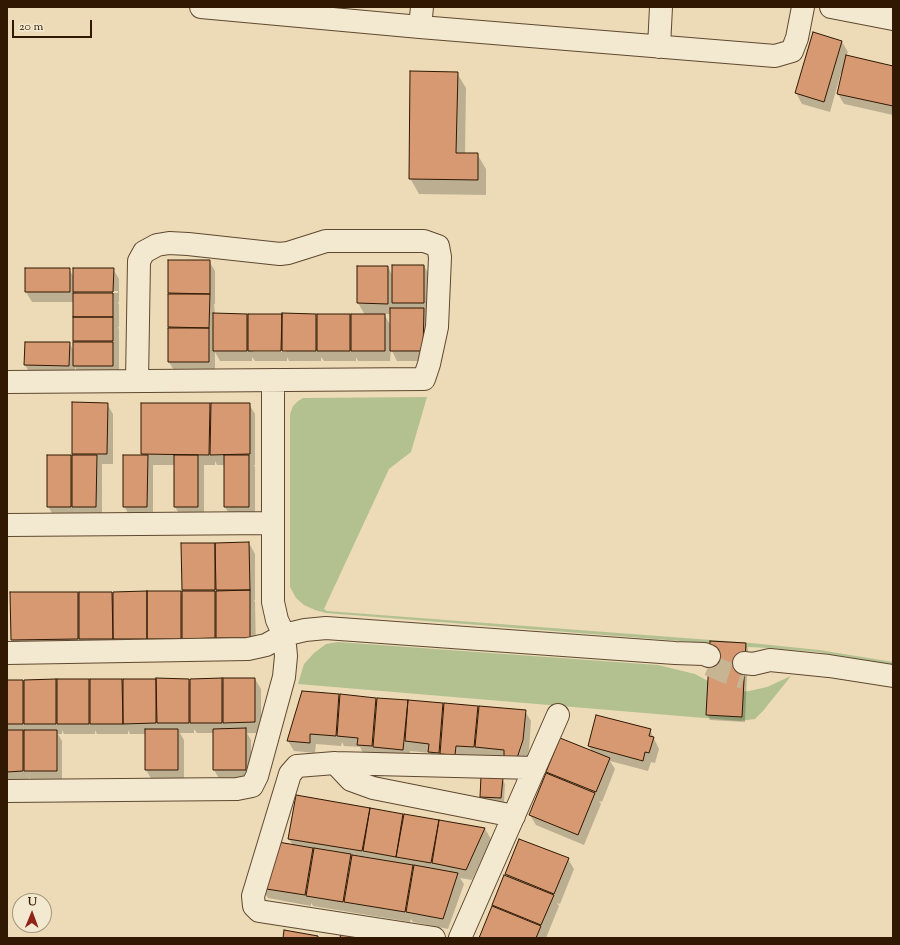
<!DOCTYPE html>
<html>
<head>
<meta charset="utf-8">
<style>
  body { margin:0 }
  #map { position:relative; width:900px; height:945px; overflow:hidden; background:#ecdbb6; font-family:"Sorts Mill Goudy",serif }
  canvas { display:block }
  .frame { position:absolute; inset:0; border:8px solid #301803; pointer-events:none }
  .north { position:absolute; left:12px; top:893px; width:40px; height:40px; box-sizing:border-box; background:#f3e8d0; border:1px solid #a5957e; border-radius:50%; rotate:1deg; font-size:11px; font-weight:700; line-height:16px; text-align:center; color:#301803 }
  .north::after { content:''; display:block; margin:auto; width:14px; height:18px; background:#8f2418; clip-path:polygon(50% 0,100% 100%,50% 72%,0 100%) }
  .scale { position:absolute; left:12px; top:20px; width:80px; height:18px; box-sizing:border-box; border:2px solid #301803; border-top:0; padding-left:5px; font-size:12px; line-height:14px; white-space:nowrap; color:#301803; -webkit-text-stroke:3px #f3e8d0; paint-order:stroke }
</style>
</head>
<body>
<div id="map">
<canvas width="900" height="945"></canvas>
<div class="frame"></div>
<div class="north">U</div>
<div class="scale">20 m</div>
</div>
<script>
const g = document.querySelector('canvas').getContext('2d');
g.lineJoin = 'round';
function fillPath(path, color) { g.fillStyle = color; g.fill(path, 'evenodd'); }
const poly = rows => new Path2D(rows.map(r => 'M' + r).join(''));
function stroke(path, color, width, dash) { g.strokeStyle = color; g.lineWidth = width; g.lineCap = dash ? 'butt' : 'round'; g.setLineDash(dash || []); g.stroke(path); }
fillPath(poly([
  [427,397,411,452,389,469,324,609,327,611,751,643,819,650,893,662,893,665,818,652,768,648,749,647,737,650,714,648,706,643,326,613,315,610,304,605,296,598,290,587,290,414,293,406,298,401,303,398],
  [338,642,658,665,695,674,719,687,736,692,749,691,767,687,791,676,763,711,755,719,740,721,298,684,304,664,314,653,326,644]
]), '#b3c191');
fillPath(poly([
  [842,42,848,52,846,56,893,67,893,115,844,104,838,94,843,74,841,73,830,112,802,104,796,93],
  [457,73,466,88,465,154,477,154,486,169,486,195,419,194,410,178],
  [209,261,215,271,215,304,214,304,215,314,247,315,249,319,281,315,283,319,315,315,318,319,350,315,352,319,365,315,358,303,388,267,393,276,424,266,430,276,430,314,426,314,429,320,429,361,397,361,391,349,390,361,358,361,356,357,356,361,324,361,321,357,321,361,289,361,287,357,287,361,255,361,252,357,252,361,220,361,215,352,215,372,175,372,169,362,170,329,169,327,170,295,169,293],
  [384,314,391,314,391,326],
  [253,350,286,350,286,352,253,352],
  [69,269,74,278,113,269,119,279,119,302,118,302,119,305,119,327,118,327,119,329,119,376,80,376,75,367,75,376,31,375,25,365,26,343,69,343,74,351,75,343,74,341,74,302,32,302,26,292],
  [78,291,118,291,118,293,78,293],
  [107,404,113,414,113,464,102,464,102,517,79,517,77,512,77,517,54,517,48,506,71,456,73,460,74,456,73,454],
  [142,404,209,404,212,408,249,404,255,414,255,465,254,465,255,467,255,517,231,517,225,507,225,465,217,465,215,461,215,465,204,465,204,517,181,517,175,507,175,465,153,465,153,517,130,517,124,506,142,456],
  [249,543,255,554,255,600,254,600,255,602,256,648,18,650,12,639,11,593,112,593,114,597,180,592,183,596,184,592,183,590,182,544],
  [711,642,745,644,748,649,745,722,710,720,708,715],
  [221,679,224,683,255,679,261,689,261,733,247,733,251,740,251,780,220,780,214,770,214,733,197,733,194,729,194,733,180,733,184,740,184,780,152,780,146,770,146,734,130,734,128,730,128,734,97,734,95,730,95,734,64,734,62,730,62,734,58,734,62,741,62,781,31,782,29,777,29,782,7,782,7,681,155,680,157,684,188,680,191,684],
  [339,695,341,699,376,699,378,702,407,701,409,704,409,701,477,707,479,711,525,711,531,721,529,750,523,768,482,758,480,754,479,758,435,762,430,753,410,751,409,760,364,755,360,747,344,746,342,742,341,746,316,744,315,753,294,751,288,741],
  [597,716,650,730,659,749,655,763,651,762,648,771,610,761,615,769,602,802,599,801,601,804,584,845,536,825,530,815,549,775,547,772,592,752,589,746],
  [502,779,505,784,504,803,484,802,481,797],
  [369,809,371,812,371,810,438,821,440,824,440,821,485,829,491,839,472,880,460,878,464,884,448,929,413,922,411,919,410,922,313,906,311,903,311,906,268,898,262,888,293,846,289,839],
  [568,859,574,869,560,904,557,903,559,906,546,938,480,938,505,876,508,878,506,874]
]), '#0003');
const building = poly([
  [813,32,842,41,824,102,795,93,813,32],
  [846,55,893,66,893,106,837,94,846,55],
  [410,71,458,72,456,153,478,153,478,180,409,179,410,71],
  [168,260,210,260,210,294,168,293,168,260],
  [392,265,424,265,424,303,392,303,392,265],
  [357,266,388,266,388,304,357,303,357,266],
  [25,268,70,268,70,292,25,292,25,268],
  [73,268,114,268,113,292,73,292,73,268],
  [73,293,113,293,113,317,73,317,73,293],
  [168,294,210,294,209,328,168,327,168,294],
  [390,308,424,308,423,351,390,351,390,308],
  [213,313,247,314,247,351,213,351,213,313],
  [282,313,316,314,316,351,282,351,282,313],
  [248,314,282,314,281,351,248,351,248,314],
  [317,314,350,314,350,351,317,351,317,314],
  [351,314,385,314,385,351,351,351,351,314],
  [73,317,113,317,113,341,73,341,73,317],
  [168,328,209,328,209,362,168,362,168,328],
  [25,342,70,342,69,366,24,365,25,342],
  [73,342,113,342,113,366,73,366,73,342],
  [72,402,108,403,107,454,72,454,72,402],
  [141,403,210,403,209,455,141,454,141,403],
  [211,403,250,403,250,454,210,455,211,403],
  [47,455,71,455,71,507,47,507,47,455],
  [72,455,97,455,96,507,72,507,72,455],
  [123,455,148,455,147,507,123,507,123,455],
  [174,455,198,455,198,507,174,507,174,455],
  [224,455,249,455,249,507,224,507,224,455],
  [249,542,250,590,216,590,215,543,249,542],
  [181,543,215,543,215,590,182,590,181,543],
  [250,590,250,638,216,638,216,591,250,590],
  [147,591,181,591,181,639,147,639,147,591],
  [147,591,147,639,113,639,113,592,147,591],
  [182,591,215,591,215,638,182,639,182,591],
  [10,592,78,592,78,639,11,640,10,592],
  [79,592,112,592,113,639,79,639,79,592],
  [710,641,746,643,742,717,706,715,710,641],
  [156,678,189,679,189,723,157,723,156,678],
  [222,678,222,723,190,723,190,679,222,678],
  [223,678,255,678,255,722,223,723,223,678],
  [56,679,56,724,24,724,24,680,56,679],
  [57,679,89,679,89,724,57,724,57,679],
  [90,679,122,679,123,724,90,724,90,679],
  [123,679,156,679,156,723,123,724,123,679],
  [7,680,23,680,23,724,7,724,7,680],
  [302,691,339,694,336,736,310,734,310,743,287,741,302,691],
  [340,694,376,698,372,746,357,745,358,738,337,736,340,694],
  [377,698,408,700,403,750,373,747,377,698],
  [408,700,443,703,439,753,428,752,429,744,405,741,408,700],
  [444,703,478,706,474,747,456,746,455,755,440,754,444,703],
  [479,706,526,710,523,740,517,758,504,757,504,750,475,747,479,706],
  [596,715,651,729,649,736,654,737,649,753,645,752,643,761,588,746,596,715],
  [246,728,246,770,213,770,213,729,246,728],
  [145,729,178,729,178,770,145,770,145,729],
  [7,730,23,730,23,771,7,772,7,730],
  [24,730,57,730,57,771,24,771,24,730],
  [560,738,610,758,596,792,546,772,560,738],
  [546,773,595,793,578,835,529,815,546,773],
  [481,776,503,778,501,798,480,797,481,776],
  [296,795,370,808,362,851,288,839,296,795],
  [370,808,403,814,396,857,363,851,370,808],
  [404,814,439,820,431,863,396,857,404,814],
  [439,820,485,828,466,870,432,863,439,820],
  [519,839,569,858,554,894,505,874,519,839],
  [278,842,313,848,305,895,260,888,278,842],
  [314,848,351,854,343,902,306,896,314,848],
  [352,855,413,865,405,912,344,902,352,855],
  [414,865,458,873,443,919,406,912,414,865],
  [504,875,554,895,541,925,492,905,504,875],
  [492,906,541,926,536,938,479,938,492,906],
  [284,930,318,936,318,938,283,938,284,930],
  [341,932,354,934,353,938,340,938,341,932]
]);
fillPath(building, '#d69971');
stroke(building, '#301803', 1);
stroke(poly([
  [709,665,725,672,744,678]
]), '#c6b492', 22, [22, 11]);
const street = poly([
  [201,7,420,27,775,56,792,51,797,38,803,7],
  [831,7,893,19],
  [420,27,422,7],
  [659,47,661,7],
  [7,382,424,379,429,364,437,327,440,257,438,246,424,241,326,241,288,253,280,254,188,244,169,243,157,245,144,252,139,261,137,381],
  [7,525,273,523],
  [7,653,248,649,266,645,284,635,305,630,326,628,675,653,704,654,709,656],
  [744,663,753,664,770,660,829,666,893,676],
  [335,763,351,780,373,788,514,816],
  [7,791,237,789,252,786,257,776,284,677,286,656,284,635,277,620,273,602,273,380],
  [434,938,259,911,254,906,253,896,290,774,297,766,335,763,535,768],
  [460,938,558,715]
]);
stroke(street, '#5f4930', 24);
stroke(street, '#f3e8d0', 22);
</script>
</body>
</html>
